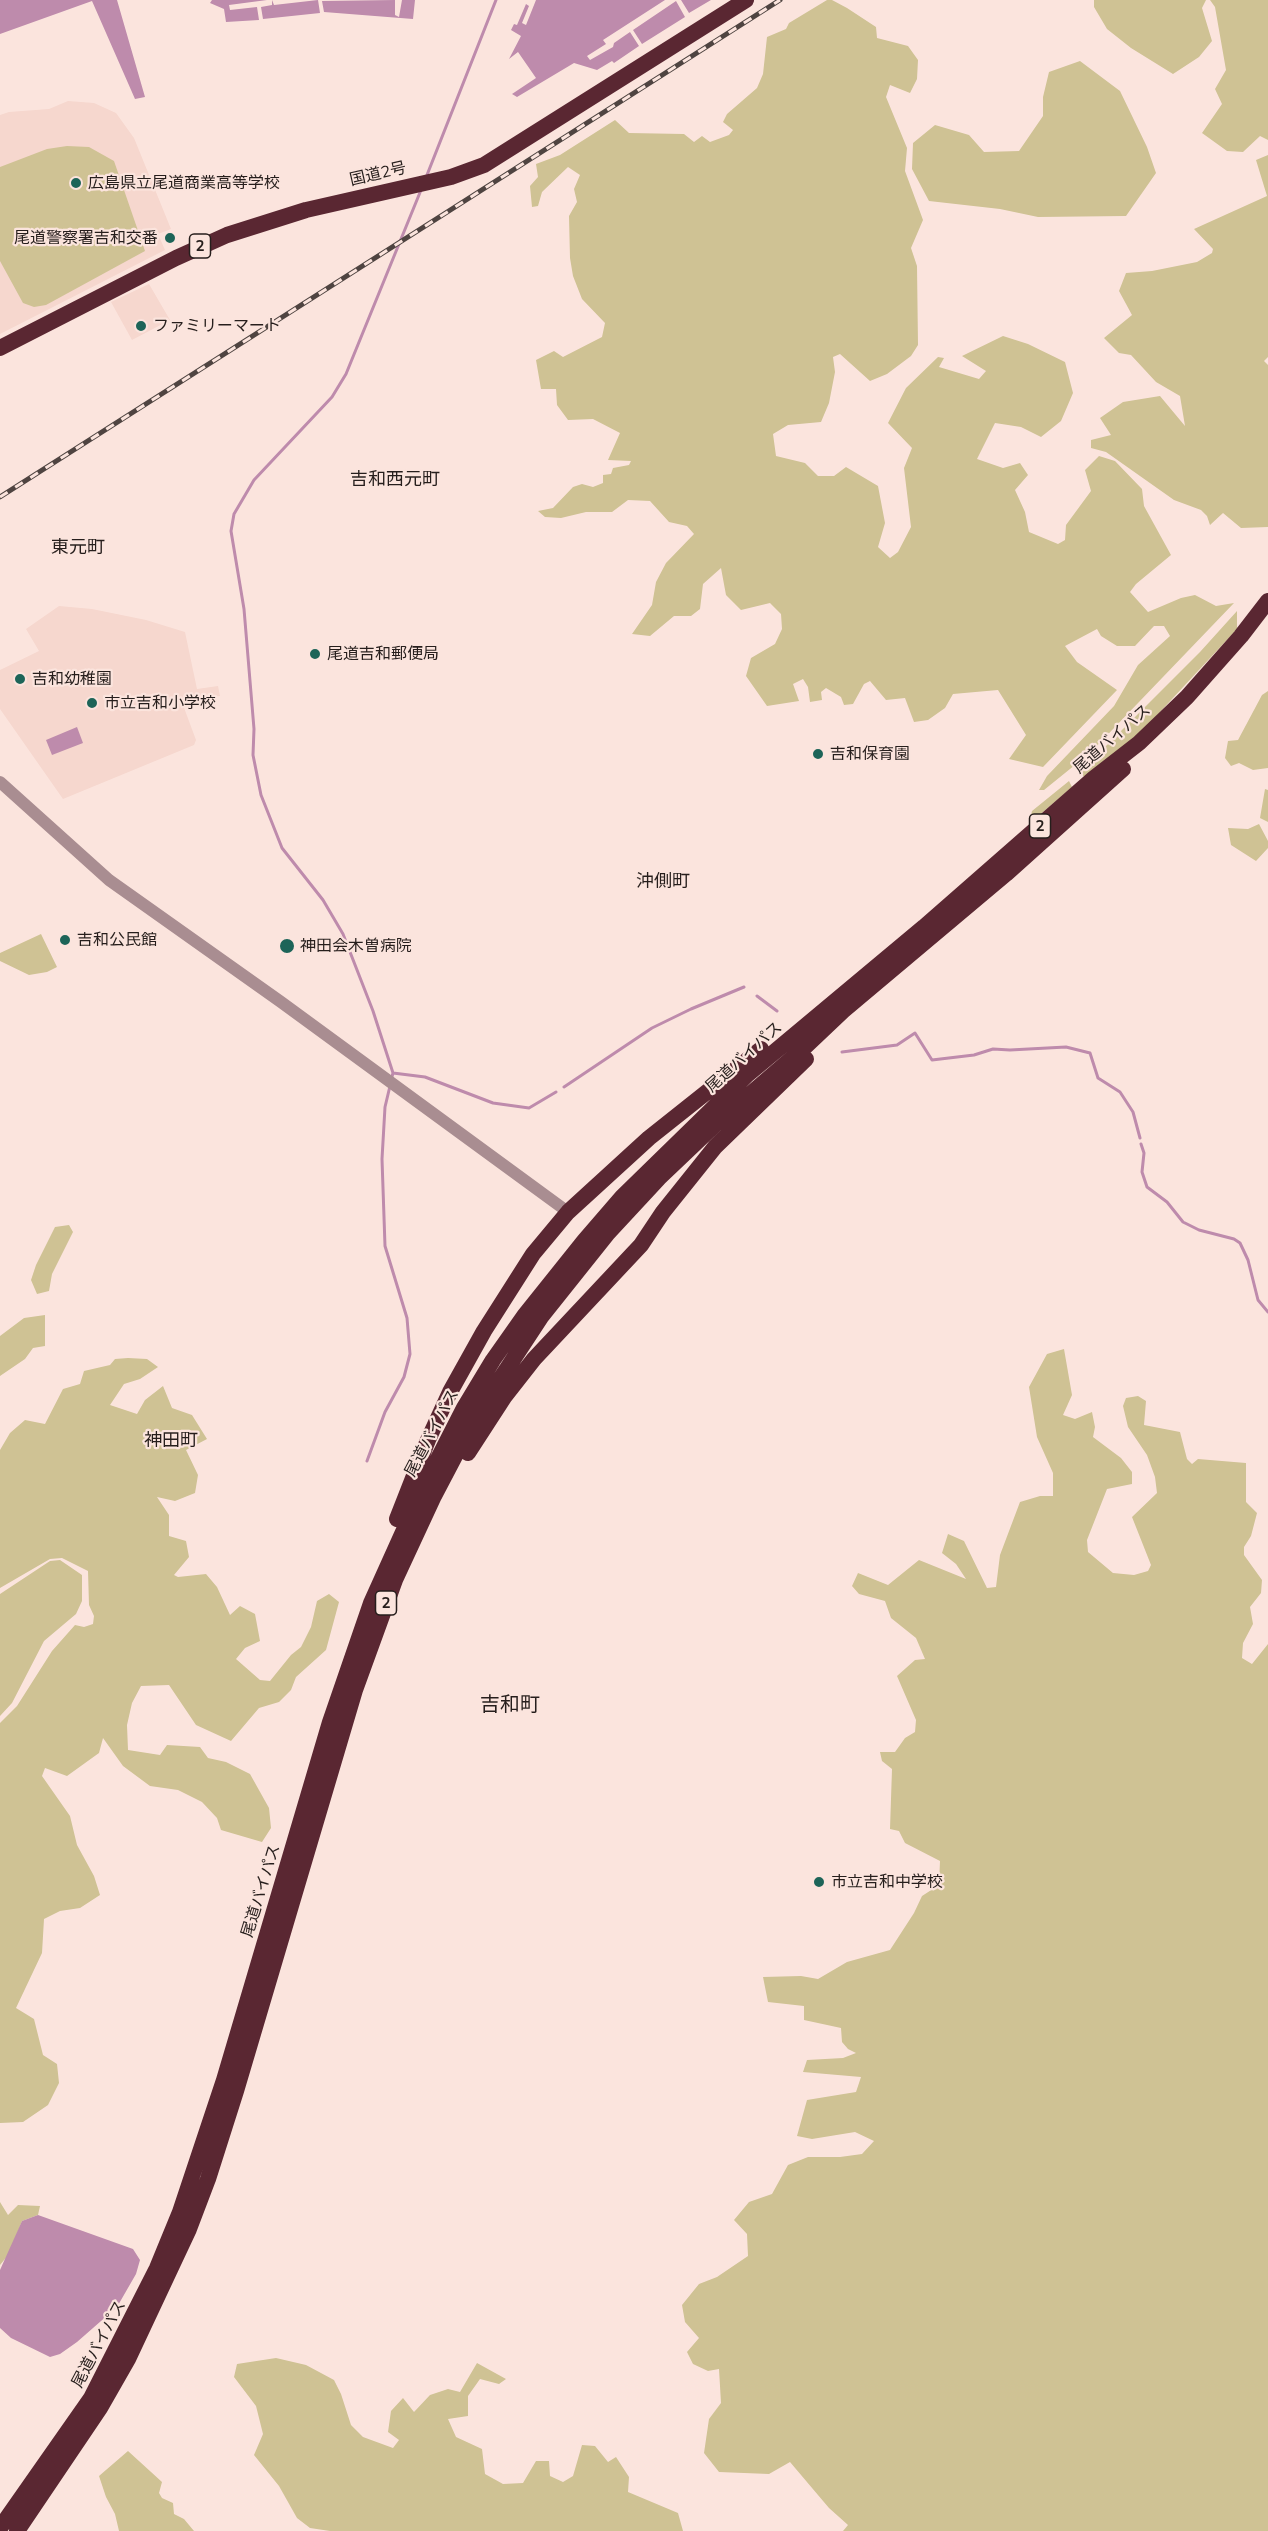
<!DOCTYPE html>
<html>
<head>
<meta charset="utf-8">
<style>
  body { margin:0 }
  canvas { display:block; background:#fbe4dd }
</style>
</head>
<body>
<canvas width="1268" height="2531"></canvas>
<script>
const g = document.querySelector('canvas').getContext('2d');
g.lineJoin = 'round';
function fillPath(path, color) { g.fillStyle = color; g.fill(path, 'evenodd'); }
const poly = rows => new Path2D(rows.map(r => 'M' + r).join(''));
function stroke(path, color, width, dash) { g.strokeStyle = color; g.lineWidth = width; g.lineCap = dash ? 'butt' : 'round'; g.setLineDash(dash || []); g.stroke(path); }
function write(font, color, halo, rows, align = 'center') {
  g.font = font + ' Mulish,"Noto Sans JP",sans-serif'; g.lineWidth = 4.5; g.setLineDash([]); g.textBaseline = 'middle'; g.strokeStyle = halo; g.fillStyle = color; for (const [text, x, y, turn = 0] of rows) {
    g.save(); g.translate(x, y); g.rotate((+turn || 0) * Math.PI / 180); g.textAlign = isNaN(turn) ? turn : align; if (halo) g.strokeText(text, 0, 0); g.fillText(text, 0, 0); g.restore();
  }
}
fillPath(poly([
  [68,101,94,103,116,113,134,138,171,229,158,234,165,250,0,334,0,115,9,112,49,109],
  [149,284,170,320,132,340,111,302],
  [59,606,92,609,146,620,185,632,197,689,218,686,220,696,186,701,183,705,196,740,194,745,63,799,0,709,0,670,39,651,26,629]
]), '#f6d7ce');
fillPath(poly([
  [827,0,832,0,847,8,876,27,877,38,908,46,918,60,917,79,910,93,890,85,886,97,907,148,905,171,923,220,911,248,917,266,918,345,911,356,887,374,870,381,840,354,833,357,835,372,829,403,821,422,788,425,773,434,776,456,805,463,818,476,834,476,846,467,878,486,885,523,878,547,890,558,898,552,911,527,904,468,912,448,888,423,906,388,938,357,944,358,939,367,979,379,986,371,962,356,1003,336,1028,344,1065,362,1073,393,1061,421,1041,437,1021,427,995,423,977,459,1003,468,1020,463,1028,475,1015,490,1025,512,1029,532,1058,544,1065,540,1066,525,1091,491,1085,470,1099,456,1115,461,1142,489,1144,506,1171,555,1136,584,1130,592,1148,612,1181,598,1195,595,1216,606,1234,603,1091,752,1044,790,1039,790,1047,776,1114,706,1138,665,1170,636,1164,626,1154,626,1135,646,1117,646,1101,636,1097,629,1065,646,1077,662,1117,690,1043,767,1009,759,1026,735,998,690,953,694,945,708,928,720,914,722,905,698,886,700,870,681,864,684,853,704,844,705,841,697,826,688,821,692,822,700,810,702,808,687,803,679,793,684,799,701,767,706,746,676,751,658,775,644,782,629,781,614,770,603,741,610,726,595,721,568,703,584,700,609,691,616,674,616,650,636,632,634,652,605,656,582,666,563,694,534,687,526,669,522,650,501,628,500,612,512,586,512,561,518,545,517,538,511,553,508,573,487,582,484,593,487,603,483,603,475,611,474,613,468,629,465,631,461,608,460,620,433,593,419,568,420,557,405,556,389,541,389,536,360,554,351,563,357,602,337,605,323,582,299,573,276,570,258,569,216,577,202,574,189,580,175,568,167,542,192,538,206,532,207,530,186,538,177,536,164,560,155,615,120,629,133,684,134,694,142,702,136,710,142,729,135,733,130,723,122,727,114,757,88,763,74,767,37,786,29,789,23],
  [1094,0,1206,0,1202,8,1212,41,1199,57,1173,74,1131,48,1107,29,1094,7],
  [1210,0,1268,0,1268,140,1260,136,1243,152,1227,151,1202,133,1222,104,1215,89,1226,70,1215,7],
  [1080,61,1120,91,1147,147,1156,173,1126,216,1038,217,1000,209,929,201,912,169,913,143,935,125,969,135,984,152,1019,151,1043,116,1043,97,1049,72],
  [67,146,89,147,114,161,145,251,46,305,34,307,23,303,0,261,0,167,47,149],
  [1268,155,1268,357,1264,361,1268,365,1268,527,1241,528,1223,513,1210,525,1207,516,1201,510,1174,500,1106,452,1091,448,1091,440,1111,435,1100,418,1123,402,1160,396,1185,426,1180,396,1156,382,1131,355,1119,353,1104,338,1132,315,1119,291,1126,273,1152,271,1197,262,1212,253,1213,249,1194,229,1267,196,1256,160],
  [1237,611,1237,629,1146,727,1086,779,1080,772,1200,652],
  [1268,691,1268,768,1253,770,1239,763,1231,766,1225,758,1228,741,1238,740,1262,695],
  [1069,781,1072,787,1029,824,1032,811],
  [1265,789,1268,790,1268,822,1260,818],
  [1259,824,1268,841,1268,848,1256,861,1231,845,1228,828,1248,829],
  [41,934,57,967,47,972,29,975,0,961,0,953],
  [69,1225,73,1232,52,1274,49,1291,37,1294,31,1280,36,1265,55,1227],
  [45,1315,45,1346,33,1348,25,1359,0,1376,0,1336,24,1318],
  [1064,1349,1072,1395,1063,1415,1075,1419,1092,1412,1095,1427,1093,1437,1121,1458,1132,1472,1132,1484,1107,1489,1087,1540,1088,1552,1113,1573,1134,1575,1148,1571,1151,1565,1132,1517,1157,1493,1155,1477,1147,1455,1128,1427,1123,1406,1126,1398,1138,1396,1146,1401,1144,1425,1180,1432,1187,1459,1192,1464,1198,1459,1246,1463,1246,1502,1257,1513,1251,1536,1244,1547,1244,1555,1262,1580,1261,1593,1250,1607,1253,1624,1243,1643,1242,1658,1252,1664,1268,1644,1268,2531,843,2531,848,2525,829,2508,790,2462,769,2474,719,2472,704,2453,709,2419,721,2403,719,2369,708,2371,693,2364,687,2352,699,2338,685,2322,682,2305,699,2284,717,2277,748,2256,747,2234,734,2220,749,2202,772,2194,788,2165,808,2157,840,2157,862,2154,874,2141,855,2132,812,2139,797,2136,807,2100,856,2092,861,2077,803,2072,807,2060,843,2058,856,2053,848,2049,842,2042,841,2028,804,2020,804,2006,768,2002,763,1977,801,1976,818,1979,847,1962,890,1950,914,1913,922,1896,939,1885,940,1861,905,1843,899,1831,890,1829,892,1769,882,1761,880,1752,895,1752,905,1738,915,1732,916,1720,897,1676,915,1660,925,1659,916,1638,891,1618,885,1601,859,1594,852,1586,858,1573,888,1585,919,1560,966,1579,956,1564,942,1553,948,1534,964,1541,987,1588,996,1587,1000,1555,1020,1502,1040,1496,1053,1496,1053,1473,1037,1437,1029,1387,1047,1354],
  [128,1358,147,1359,158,1367,140,1379,124,1384,110,1405,137,1414,145,1400,163,1386,172,1408,192,1415,207,1439,186,1450,198,1475,195,1493,175,1501,157,1497,169,1515,169,1536,186,1541,189,1557,174,1575,178,1577,206,1574,217,1587,230,1615,240,1606,255,1614,260,1641,245,1648,236,1659,260,1680,270,1681,291,1655,301,1647,311,1627,317,1601,329,1594,339,1602,326,1650,296,1677,291,1690,279,1702,259,1708,231,1741,196,1725,169,1685,141,1686,132,1703,127,1725,128,1750,160,1755,167,1745,200,1747,208,1758,226,1762,250,1774,269,1808,271,1828,262,1842,221,1830,217,1818,202,1802,178,1790,150,1786,123,1766,103,1738,99,1753,67,1776,45,1768,42,1776,70,1816,77,1845,94,1876,100,1895,80,1908,60,1911,44,1919,42,1953,16,2008,34,2019,43,2055,57,2064,59,2083,48,2105,23,2122,0,2123,0,1723,17,1706,52,1651,75,1625,84,1627,93,1624,94,1616,89,1605,88,1571,62,1558,50,1559,0,1588,0,1450,10,1433,25,1420,45,1424,63,1389,80,1384,84,1371,110,1365,115,1359],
  [60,1560,82,1575,82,1601,76,1614,44,1641,12,1703,0,1716,0,1594,50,1561],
  [0,2202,8,2215,18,2205,40,2206,38,2215,22,2221,9,2254,0,2265],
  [276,2358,306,2365,334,2380,341,2394,351,2425,363,2437,393,2448,399,2440,388,2432,391,2411,403,2398,414,2412,430,2395,448,2389,460,2392,477,2363,506,2379,499,2384,480,2379,468,2396,468,2416,448,2419,456,2437,482,2449,485,2474,503,2484,523,2483,536,2461,549,2461,550,2476,563,2482,573,2476,582,2445,595,2446,608,2462,616,2457,629,2477,628,2492,678,2513,683,2531,330,2531,310,2528,297,2518,279,2486,254,2455,263,2434,256,2406,234,2377,237,2364],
  [128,2451,162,2482,159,2493,162,2498,173,2503,174,2514,184,2519,194,2531,119,2531,115,2514,106,2497,99,2476]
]), '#cfc294');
fillPath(poly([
  [0,0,117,0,145,97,135,99,92,1,0,34],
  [212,0,267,0,229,5,230,10,257,7,259,20,226,22,224,9,210,3],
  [272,0,274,5,318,0,320,13,263,19,261,7,272,5],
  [395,0,395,15,399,17,402,0,415,0,413,19,324,12,322,1],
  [536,0,665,0,603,40,606,44,587,56,590,60,613,47,614,43,630,32,639,46,614,63,612,61,597,70,574,63,517,97,512,94,536,78,518,52,509,59,521,36,511,30,514,24,517,25,526,4,529,6,522,23,526,25],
  [681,0,711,0,689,13],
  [676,1,685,17,642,44,633,30],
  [77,727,83,743,52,755,46,740],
  [38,2215,133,2249,140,2260,136,2274,117,2307,77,2342,60,2354,50,2357,11,2338,0,2328,0,2270,22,2221]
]), '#be8bac');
stroke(poly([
  [427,175,496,0],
  [757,996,777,1011],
  [842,1052,897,1045,915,1033,932,1060,974,1055,993,1049,1010,1050,1066,1047,1090,1053,1098,1078,1120,1092,1133,1112,1140,1138],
  [393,1073,425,1077,493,1103,529,1108,556,1092],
  [391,1080,393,1073,373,1011,343,934,323,900,282,848,261,795,253,755,254,729,244,609,231,531,234,514,254,480,332,397,346,374,421,190],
  [564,1087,652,1028,691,1009,744,987],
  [1141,1144,1144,1153,1142,1172,1147,1187,1167,1202,1183,1222,1199,1230,1234,1239,1240,1243,1248,1260,1258,1300,1268,1312],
  [367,1461,385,1412,404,1377,410,1354,407,1318,385,1246,382,1159,385,1107,390,1086]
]), '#be8bac', 3);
stroke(poly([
  [0,782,109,880,281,1002,568,1212]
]), '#a98d91', 12);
stroke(poly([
  [0,348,176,258,227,235,306,210,451,177,484,165,746,0],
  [468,1453,505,1396,534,1359,641,1245,663,1212,715,1147,806,1059],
  [397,1519,428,1440,450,1392,484,1331,533,1254,568,1212,649,1138,761,1049],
  [0,2528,91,2398,157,2268,180,2212,224,2080,330,1722,371,1603,421,1492,464,1408,493,1360,524,1316,584,1241,622,1197,748,1074,924,927,1094,778,1139,743,1187,697,1241,636,1268,601],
  [17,2531,100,2408,128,2359,189,2229,208,2179,236,2091,355,1690,395,1580,434,1496,476,1416,541,1317,608,1233,659,1178,720,1120,805,1047,843,1011,1006,874,1123,769]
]), '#5a2732', 16);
const rail = poly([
  [0,497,780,0]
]);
stroke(rail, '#4f4441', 5);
stroke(rail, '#fbe4dd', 3, [9]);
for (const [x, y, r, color] of [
  [76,183,6,"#1d6458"],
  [170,238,6,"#1d6458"],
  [141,326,6,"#1d6458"],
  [315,654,6,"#1d6458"],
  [20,679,6,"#1d6458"],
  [92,703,6,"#1d6458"],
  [818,754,6,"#1d6458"],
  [65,940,6,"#1d6458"],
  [287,946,8,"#1d6458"],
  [819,1882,6,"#1d6458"]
]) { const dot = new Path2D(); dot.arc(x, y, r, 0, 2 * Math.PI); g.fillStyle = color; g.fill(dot); stroke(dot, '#fbe4dd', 2); }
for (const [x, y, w] of [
  [200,246,21],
  [1040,826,21],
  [386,1603,21]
]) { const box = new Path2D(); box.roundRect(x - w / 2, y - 12, w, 24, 4.5); g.fillStyle = '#fbe4dd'; g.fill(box); stroke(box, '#261e1c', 1.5); }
write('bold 15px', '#261e1c', null, [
  ["2",200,246],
  ["2",1040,826],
  ["2",386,1603]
]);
write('16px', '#261e1c', '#fbe4dd', [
  ["国道2号",378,174,-13],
  ["尾道バイパス",1112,739,-41],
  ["尾道バイパス",744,1057,-42],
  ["尾道バイパス",432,1433,-62],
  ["尾道バイパス",261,1891,-73],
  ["尾道バイパス",99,2344,-62]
]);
write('16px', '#261e1c', '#fbe4dd', [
  ["広島県立尾道商業高等学校",88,183],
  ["尾道警察署吉和交番",158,238,"right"],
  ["ファミリーマート",153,326],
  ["尾道吉和郵便局",327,654],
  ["吉和幼稚園",32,679],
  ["市立吉和小学校",104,703],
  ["吉和保育園",830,754],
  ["吉和公民館",77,940],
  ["神田会木曽病院",300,946],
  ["市立吉和中学校",831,1882]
], 'left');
write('18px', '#261e1c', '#fbe4dd', [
  ["吉和西元町",395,480],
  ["東元町",78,548],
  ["沖側町",663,882],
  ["神田町",171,1441]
]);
write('20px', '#261e1c', '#fbe4dd', [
  ["吉和町",510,1705]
]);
</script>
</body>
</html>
